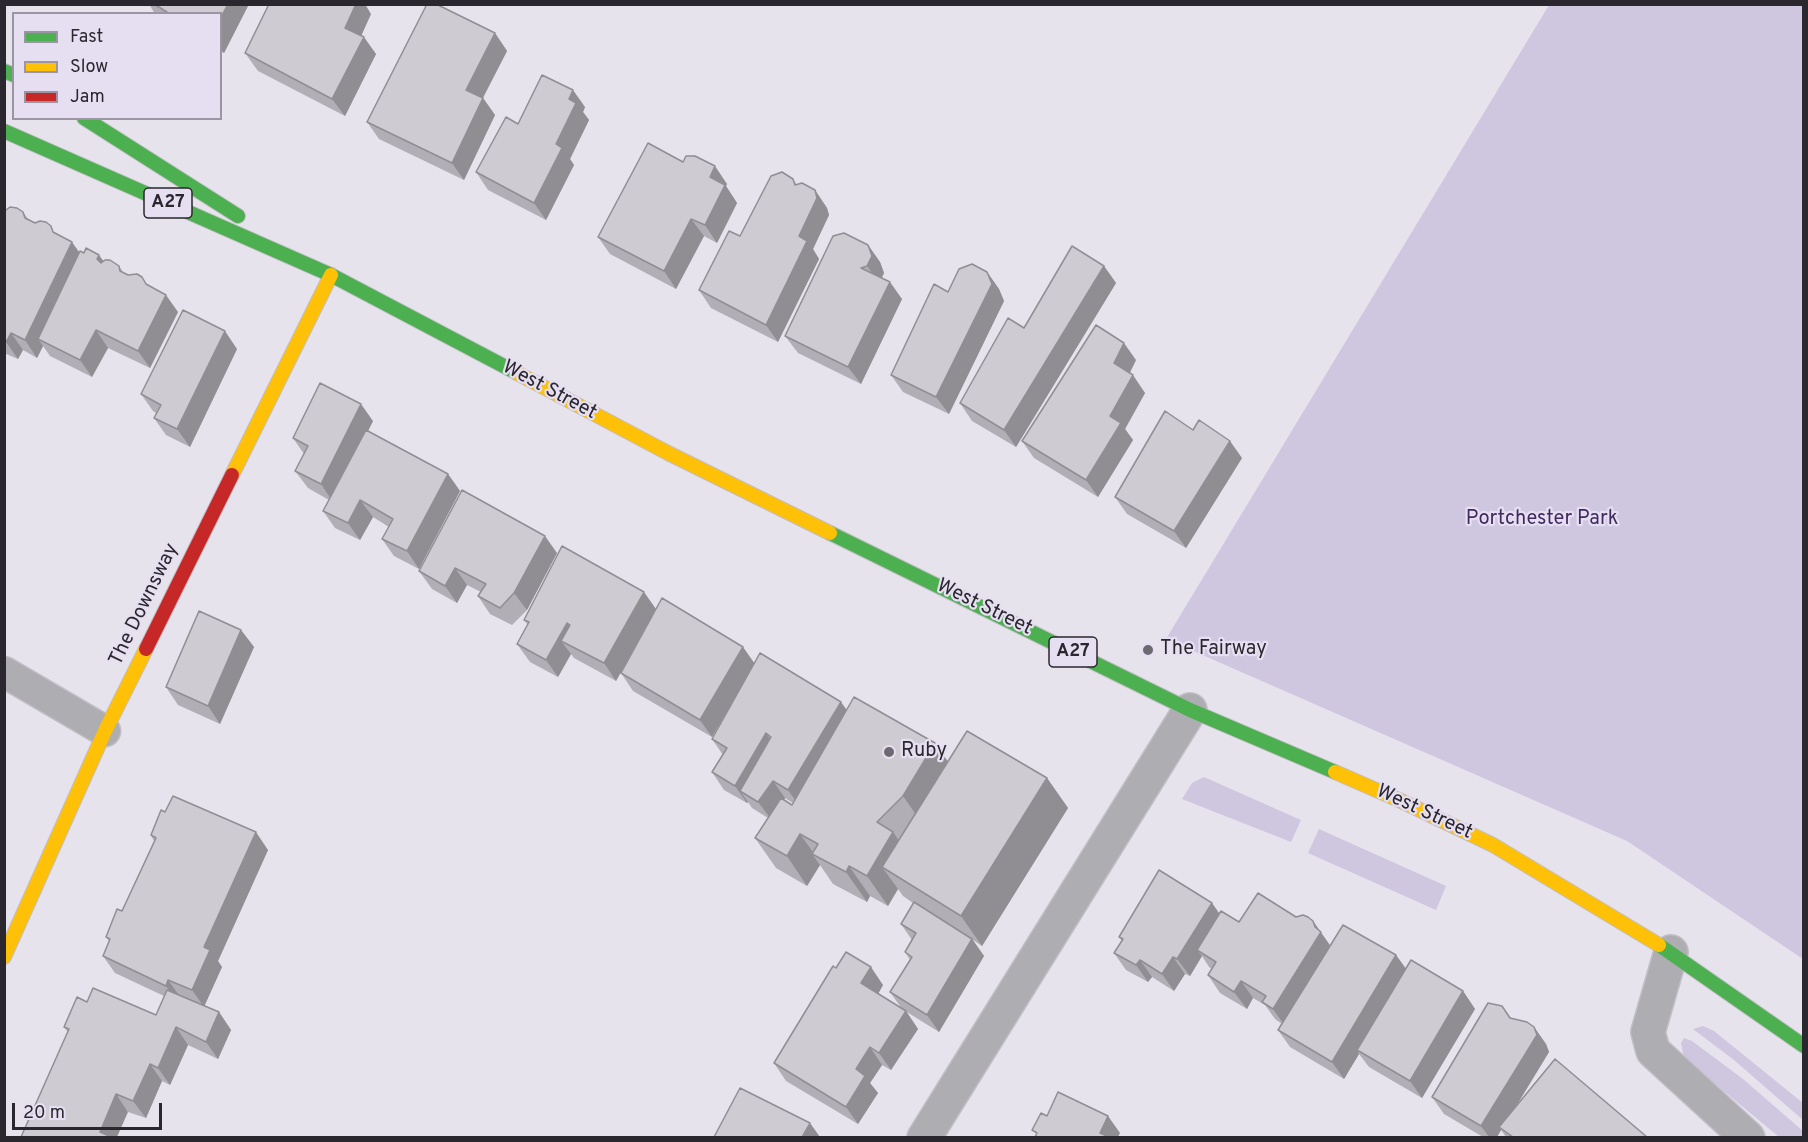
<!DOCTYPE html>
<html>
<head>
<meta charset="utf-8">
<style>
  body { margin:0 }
  #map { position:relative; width:1808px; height:1142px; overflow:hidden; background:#e7e3ed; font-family:Overpass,sans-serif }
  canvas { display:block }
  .frame { position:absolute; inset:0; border:6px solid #2a272e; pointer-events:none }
  .legend { position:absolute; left:12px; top:12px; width:210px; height:108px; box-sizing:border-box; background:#e6dff1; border:2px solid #9b95a3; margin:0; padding:8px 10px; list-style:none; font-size:18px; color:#2a272e }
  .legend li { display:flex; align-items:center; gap:12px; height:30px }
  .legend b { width:30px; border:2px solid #9b95a3 }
  .scale { position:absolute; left:12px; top:1103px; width:150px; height:27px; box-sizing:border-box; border:3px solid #2a272e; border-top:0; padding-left:8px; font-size:18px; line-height:21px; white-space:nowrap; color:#2a272e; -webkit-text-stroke:4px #e6dff1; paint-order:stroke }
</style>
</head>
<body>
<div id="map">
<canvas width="1808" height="1142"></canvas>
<div class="frame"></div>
<ul class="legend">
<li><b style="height:8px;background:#4caf50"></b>Fast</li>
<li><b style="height:8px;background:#ffc107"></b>Slow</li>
<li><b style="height:8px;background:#c62828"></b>Jam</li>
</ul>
<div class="scale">20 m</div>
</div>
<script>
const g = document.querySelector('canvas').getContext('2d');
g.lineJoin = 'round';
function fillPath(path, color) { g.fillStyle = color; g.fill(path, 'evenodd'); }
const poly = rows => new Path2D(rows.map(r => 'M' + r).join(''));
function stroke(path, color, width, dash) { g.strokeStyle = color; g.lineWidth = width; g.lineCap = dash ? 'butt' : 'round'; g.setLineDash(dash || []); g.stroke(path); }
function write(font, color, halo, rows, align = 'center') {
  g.font = font + ' Overpass,sans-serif'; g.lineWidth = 4.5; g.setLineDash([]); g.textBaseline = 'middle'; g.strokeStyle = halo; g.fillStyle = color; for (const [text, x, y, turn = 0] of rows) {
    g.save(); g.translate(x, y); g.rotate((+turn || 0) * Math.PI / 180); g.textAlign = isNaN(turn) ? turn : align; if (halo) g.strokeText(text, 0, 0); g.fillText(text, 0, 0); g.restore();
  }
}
fillPath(poly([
  [1549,5,1803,5,1803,959,1627,841,1166,639],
  [1204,777,1301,820,1291,842,1182,799,1192,783],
  [1319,829,1446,886,1436,910,1308,853],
  [1703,1026,1714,1031,1803,1103,1803,1120,1734,1060,1693,1029],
  [1684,1038,1692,1041,1743,1079,1803,1131,1803,1137,1779,1137,1684,1058,1681,1043]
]), '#cfc6e0');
const lane = poly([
  [4,672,105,731]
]);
const street = poly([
  [1671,952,1648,1032,1653,1051,1748,1138],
  [924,1138,1190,710]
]);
const fast = poly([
  [4,71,14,75],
  [84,118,238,216],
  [4,131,331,275,517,373],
  [830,533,1190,710,1335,772],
  [1659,945,1804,1046]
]);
const slow = poly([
  [517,373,668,453,830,533],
  [232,475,331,275],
  [1335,772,1399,800,1493,845,1659,945],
  [4,957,105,731,146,649]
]);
const jam = poly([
  [146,649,232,475]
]);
stroke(lane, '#c1bec6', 33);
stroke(street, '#c1bec6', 36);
stroke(fast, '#c1bec6', 16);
stroke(slow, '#c1bec6', 16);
stroke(jam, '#c1bec6', 16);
stroke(lane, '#aeadb1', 30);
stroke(street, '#aeadb1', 33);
stroke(fast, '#4caf50', 14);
stroke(slow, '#ffc107', 14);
stroke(jam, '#c62828', 14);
fillPath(poly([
  [149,4,249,4,224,53,220,51,220,14,155,14],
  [371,14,361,36,376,54,345,116,258,71,245,53],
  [495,33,507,51,483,98,495,115,464,180,379,139,367,122],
  [585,107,583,112,589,120,570,159,574,165,546,220,488,190,476,172,518,124],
  [683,162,727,184,726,186,737,203,717,243,704,236,676,289,610,254,598,237],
  [793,179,797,185,815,190,827,208,829,215,813,249,819,259,778,342,711,308,699,290,740,236],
  [4,209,23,212,28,219,57,235,80,253,119,266,123,272,128,275,142,277,148,286,178,312,150,368,108,348,92,377,50,356,43,346,37,358,23,350,18,359,4,353],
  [868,245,880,262,884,273,882,278,902,299,861,384,798,353,785,336],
  [1104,266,1116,283,1016,447,972,421,960,403],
  [987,272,999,289,1004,301,949,414,903,392,891,375,948,292],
  [237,349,190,447,166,435,154,418,156,413,153,411,141,394],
  [1136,360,1130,373,1145,393,1125,429,1133,440,1098,497,1034,458,1022,441],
  [373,421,368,431,448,474,460,491,419,569,394,556,382,539,389,527,373,517,360,540,335,528,323,511,329,500,308,488,295,471,304,454,293,438],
  [1242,458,1186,548,1127,514,1115,497],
  [557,553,527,610,512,625,490,614,478,596,481,592,467,585,457,603,432,589,419,571],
  [656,609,754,664,948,762,1047,778,1068,808,982,946,973,940,984,956,939,1032,902,1009,890,992,910,960,905,952,912,940,901,924,913,903,903,896,898,889,888,906,870,896,867,902,833,884,820,865,807,886,776,868,755,838,768,818,752,808,748,802,747,803,724,790,712,772,723,755,712,739,739,691,712,737,633,691,621,673,651,618,616,681,574,658,571,654,558,677,530,662,517,644,528,625,524,620],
  [785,798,793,803,792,805,784,800],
  [241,630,254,647,220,724,178,705,166,687],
  [165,812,268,850,218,961,222,967,204,1006,219,1012,231,1030,218,1059,188,1045,170,1085,162,1081,146,1118,128,1112,64,1027,87,1002,156,1015,164,996,115,973,103,956,109,941,106,937,122,911,154,841,151,835],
  [1212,903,1219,914,1239,922,1296,917,1313,921,1330,945,1396,955,1406,969,1463,991,1475,1009,1422,1098,1369,1067,1359,1054,1344,1079,1290,1047,1278,1030,1282,1024,1275,1019,1265,1005,1253,998,1247,1009,1220,993,1208,975,1212,969,1209,967,1202,956,1190,976,1185,974,1174,991,1152,977,1148,982,1126,970,1114,953,1122,941,1119,937],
  [836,968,883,985,878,994,906,1011,918,1029,891,1070,882,1065,870,1083,878,1093,858,1124,786,1081,774,1063],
  [1502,1006,1511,1018,1534,1027,1546,1044,1549,1052,1517,1105,1647,1137,1506,1137,1501,1130,1497,1137,1483,1137,1444,1114,1432,1097]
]), '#b1afb5');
fillPath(poly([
  [228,4,249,4,224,53,220,49,220,19],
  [356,4,365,4,371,14,357,45,345,28],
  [495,33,507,51,478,107,466,90],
  [364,37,376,54,345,116,332,99],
  [573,90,585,107,583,112,589,120,570,159,574,165,546,220,534,203,556,144,569,99],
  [483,98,495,115,464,180,452,163],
  [715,166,727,184,726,186,737,203,717,243,705,225,710,177],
  [815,190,827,208,829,215,813,249,819,259,778,342,766,325],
  [691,219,704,236,676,289,664,271],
  [72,242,84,259,38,339,43,346,37,358,25,340],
  [868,245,880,262,884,273,879,283,867,266],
  [99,255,112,273,97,259],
  [1104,266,1116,283,1016,447,1004,430],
  [987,272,999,289,1004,301,949,414,936,397],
  [890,282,902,299,861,384,848,367],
  [166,295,178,312,150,368,138,351],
  [96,330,108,348,92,377,80,360],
  [225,331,237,349,190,447,177,429],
  [11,333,23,350,18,359,6,342],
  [1124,343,1136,360,1126,380,1114,363],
  [1133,375,1145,393,1125,429,1133,440,1098,497,1086,480,1110,416],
  [361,404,373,421,333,502,321,484],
  [1230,441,1242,458,1186,548,1174,531],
  [448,474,460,491,419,569,407,551],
  [360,500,373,517,360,540,348,523],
  [545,536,557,553,527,610,514,593],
  [455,568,467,585,457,603,445,586],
  [644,592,656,609,616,681,604,663],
  [567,623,579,640,561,641,571,654,558,677,546,660],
  [241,630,254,647,220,724,208,706],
  [743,647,755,664,712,737,700,720],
  [841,702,854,720,800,807,788,790],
  [766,733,778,750,740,791,748,802,747,803,735,786],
  [935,743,956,773,924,826,903,796],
  [1047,778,1068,808,982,946,961,916],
  [773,781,785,798,771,819,758,802],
  [256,832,268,850,218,961,222,967,204,1007,192,990,204,947],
  [893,832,914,862,882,867,898,889,888,906,867,876],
  [800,834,815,855,812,854,820,865,807,886,787,856],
  [849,866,870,896,867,902,846,872],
  [1212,903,1224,920,1197,950,1202,956,1190,976,1177,959],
  [1313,921,1333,950,1285,1026,1273,1009,1315,927],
  [972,939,984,956,939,1032,927,1015],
  [1396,955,1409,973,1357,1050,1359,1054,1344,1079,1332,1062],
  [1173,957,1185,974,1174,991,1162,974],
  [1140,960,1152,977,1148,982,1136,965],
  [871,967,883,985,874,1001,861,983],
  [168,980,181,998,178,1003,166,986],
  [1241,981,1253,998,1247,1009,1234,992],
  [1463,991,1475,1009,1422,1098,1410,1081],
  [906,1011,918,1029,891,1070,879,1053],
  [219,1012,231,1030,218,1059,206,1042],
  [176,1027,188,1045,170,1085,158,1068],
  [1534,1027,1546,1044,1549,1052,1502,1129,1499,1127,1501,1130,1497,1137,1489,1137,1481,1126],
  [870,1047,882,1065,870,1083,878,1093,858,1124,846,1107,856,1069],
  [150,1064,162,1081,146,1118,133,1101],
  [116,1094,128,1112,117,1137,104,1137,100,1132],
  [1108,1116,1120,1133,1118,1137,1103,1137,1100,1133],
  [810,1123,820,1137,802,1137]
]), '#908e93');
const building = poly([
  [154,4,228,4,220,19,220,14,170,14,154,4],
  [269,4,356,4,345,28,364,37,332,99,245,53,269,4],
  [427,4,436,4,495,33,466,90,483,98,452,163,367,122,427,4],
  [542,75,573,90,569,99,576,103,556,144,562,148,534,203,476,172,506,117,518,124,542,75],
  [648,143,683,162,686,156,695,156,715,166,710,177,725,185,705,225,691,219,664,271,598,237,648,143],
  [782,172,793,179,795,185,802,183,815,190,817,198,799,236,807,241,766,325,699,290,729,231,740,236,771,176,782,172],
  [10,207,17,208,23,212,25,218,35,223,40,221,46,222,51,226,53,232,72,242,25,340,11,333,6,342,4,341,4,209,6,210,10,207],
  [844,233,868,245,872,256,867,266,861,268,890,282,848,367,785,336,833,236,844,233],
  [1072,246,1104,266,1004,430,960,403,1008,318,1024,328,1072,246],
  [86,248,99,255,97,259,101,263,105,260,110,260,119,266,120,271,128,275,137,274,142,277,146,284,166,295,138,351,96,330,80,360,38,339,80,251,84,253,86,248],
  [972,264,987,272,992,284,936,397,891,375,934,284,948,292,959,269,972,264],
  [183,310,225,331,177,429,154,418,161,405,141,394,183,310],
  [1096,325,1124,343,1114,363,1133,375,1110,416,1121,423,1086,480,1022,441,1096,325],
  [320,383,361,404,321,484,295,471,308,446,293,438,320,383],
  [1165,411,1193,430,1199,420,1230,441,1174,531,1115,497,1165,411],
  [366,430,448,474,407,551,382,539,393,519,360,500,348,523,323,511,366,430],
  [462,490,545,536,514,593,500,608,478,596,486,584,455,568,445,586,419,571,462,490],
  [562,546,644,592,604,663,561,641,570,625,567,623,546,660,517,644,529,622,524,620,562,546],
  [662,598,743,647,700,720,621,673,662,598],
  [199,611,241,630,208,706,166,687,199,611],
  [760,653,841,702,788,790,773,781,758,802,740,791,771,737,766,733,735,786,712,772,727,748,712,739,760,653],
  [854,697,935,743,903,796,877,822,893,832,867,876,849,866,846,872,812,854,818,844,800,834,787,856,755,838,781,798,792,805,854,697],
  [967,731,1047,778,961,916,882,867,967,731],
  [173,796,256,832,204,947,210,950,192,990,168,980,166,986,103,956,110,939,106,937,117,909,122,911,156,838,151,835,161,810,165,812,173,796],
  [1159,870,1212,903,1177,959,1173,957,1162,974,1140,960,1136,965,1114,953,1123,939,1119,937,1159,870],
  [1258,893,1296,917,1303,915,1308,917,1313,921,1315,927,1321,932,1273,1009,1262,1002,1266,996,1241,981,1234,992,1208,975,1216,962,1197,950,1221,911,1239,922,1258,893],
  [914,902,972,939,927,1015,890,992,912,957,905,952,916,933,901,924,914,902],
  [1343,925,1396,955,1332,1062,1278,1030,1343,925],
  [846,952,871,967,861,983,906,1011,879,1053,870,1047,856,1069,865,1076,846,1107,774,1063,833,966,836,968,846,952],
  [1411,960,1463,991,1410,1081,1357,1050,1411,960],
  [93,988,156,1015,167,990,219,1012,206,1042,176,1027,158,1068,150,1064,133,1101,116,1094,100,1132,111,1137,21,1137,69,1029,64,1027,77,997,87,1002,93,988],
  [1488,1003,1502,1006,1510,1018,1527,1022,1534,1027,1537,1035,1481,1126,1432,1097,1488,1003],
  [1555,1059,1647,1137,1513,1137,1499,1127,1555,1059],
  [740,1088,810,1123,802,1137,714,1137,740,1088],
  [1058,1092,1108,1116,1100,1133,1109,1137,1035,1137,1037,1133,1032,1130,1041,1113,1047,1116,1058,1092]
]);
fillPath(building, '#cecbd2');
stroke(building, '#908e93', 1.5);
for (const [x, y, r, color] of [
  [1148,650,6,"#6c6971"],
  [889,752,6,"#6c6971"]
]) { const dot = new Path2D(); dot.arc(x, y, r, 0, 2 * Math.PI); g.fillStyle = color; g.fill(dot); stroke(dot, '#e6dff1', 2); }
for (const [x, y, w] of [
  [168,203,48],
  [1073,652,48]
]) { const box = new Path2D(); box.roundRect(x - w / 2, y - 15, w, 30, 4.5); g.fillStyle = '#e6dff1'; g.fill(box); stroke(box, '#2a272e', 1.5); }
write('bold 18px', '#2a272e', null, [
  ["A27",168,203],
  ["A27",1073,652]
]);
write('20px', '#2a272e', '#e6dff1', [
  ["West Street",549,391,28],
  ["The Downsway",145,605,-64],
  ["West Street",984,608,26],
  ["West Street",1424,813,25]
]);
write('20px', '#412a60', '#e6dff1', [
  ["Portchester Park",1542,520]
]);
write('20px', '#2a272e', '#e6dff1', [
  ["The Fairway",1160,650],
  ["Ruby",901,752]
], 'left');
</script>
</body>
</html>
